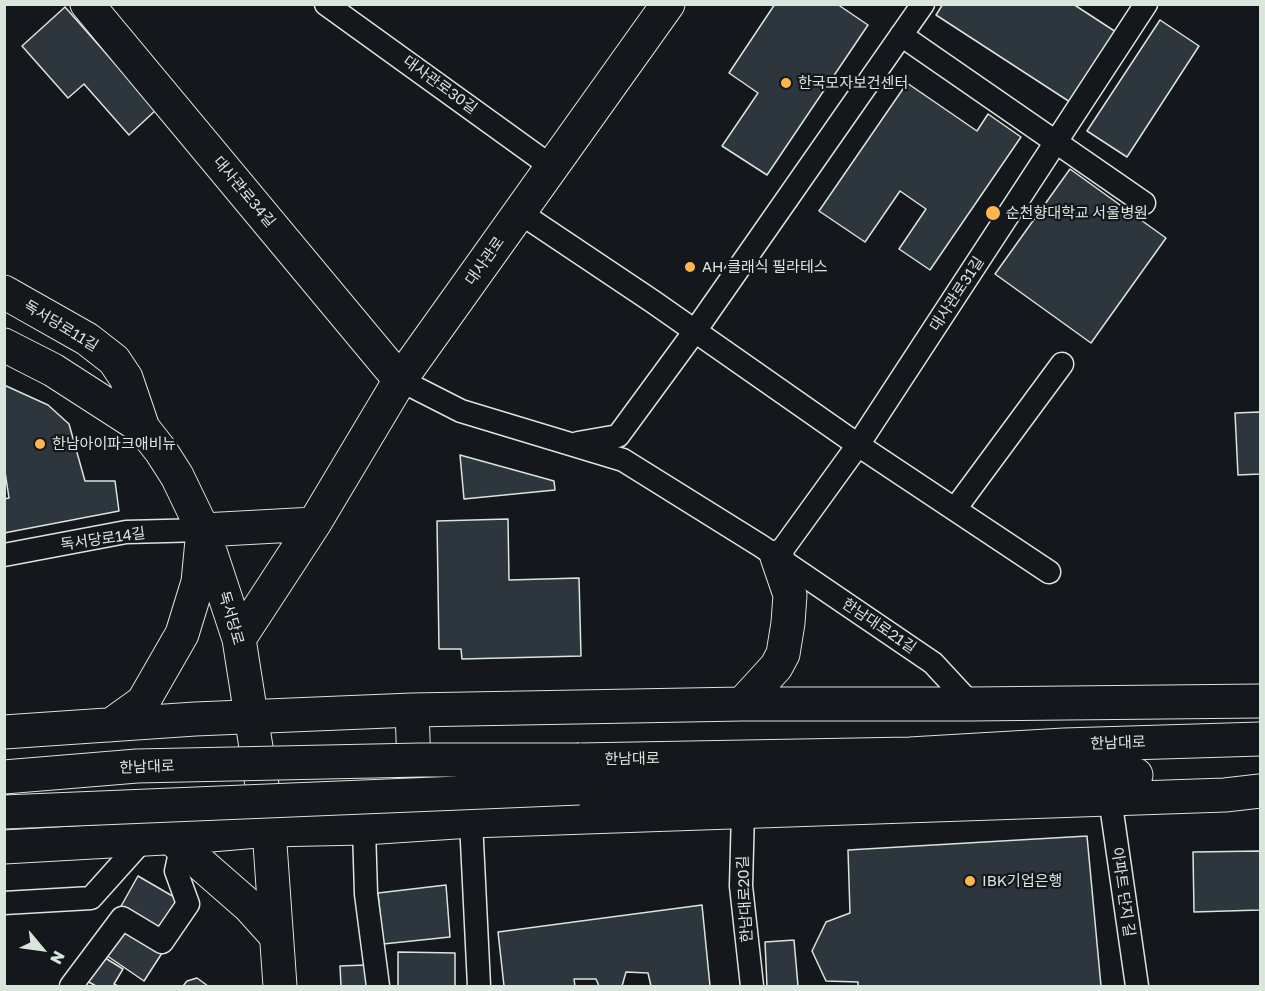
<!DOCTYPE html>
<html>
<head>
<meta charset="utf-8">
<style>
  body { margin:0 }
  #map { position:relative; width:1265px; height:991px; overflow:hidden; background:#14181c; font-family:"Golos Text",sans-serif }
  canvas { display:block }
  .frame { position:absolute; inset:0; border:6px solid #d8e6dc; pointer-events:none }
  .north { position:absolute; left:12px; top:919px; width:60px; height:60px; -webkit-text-stroke:4px #14181c; paint-order:stroke; rotate:119deg; font-size:16px; font-weight:700; line-height:24px; text-align:center; color:#d8e6dc }
  .north::after { content:''; display:block; margin:auto; width:21px; height:27px; background:#d8e6dc; clip-path:polygon(50% 0,100% 100%,50% 72%,0 100%) }
</style>
</head>
<body>
<div id="map">
<canvas width="1265" height="991"></canvas>
<div class="frame"></div>
<div class="north">N</div>
</div>
<script>
const g = document.querySelector('canvas').getContext('2d');
g.lineJoin = 'round';
function fillPath(path, color) { g.fillStyle = color; g.fill(path, 'evenodd'); }
const poly = rows => new Path2D(rows.map(r => 'M' + r).join(''));
function stroke(path, color, width, dash) { g.strokeStyle = color; g.lineWidth = width; g.lineCap = dash ? 'butt' : 'round'; g.setLineDash(dash || []); g.stroke(path); }
function write(font, color, halo, rows, align = 'center') {
  g.font = font + ' "Golos Text","Noto Sans KR",sans-serif'; g.lineWidth = 4.5; g.setLineDash([]); g.textBaseline = 'middle'; g.strokeStyle = halo; g.fillStyle = color; for (const [text, x, y, turn = 0] of rows) {
    g.save(); g.translate(x, y); g.rotate((+turn || 0) * Math.PI / 180); g.textAlign = isNaN(turn) ? turn : align; if (halo) g.strokeText(text, 0, 0); g.fillText(text, 0, 0); g.restore();
  }
}
const building = poly([
  [775,4,837,4,868,25,767,175,722,146,758,93,729,73,775,4],
  [943,4,1073,4,1116,32,1070,102,936,15,943,4],
  [65,7,156,110,129,135,84,84,68,98,22,46,65,7],
  [1160,20,1199,46,1127,157,1087,131,1160,20],
  [907,83,977,131,988,114,1021,137,930,270,899,249,926,209,900,191,865,242,819,211,907,83],
  [1070,169,1166,238,1091,343,995,274,1070,169],
  [4,385,48,405,69,424,85,481,115,481,119,511,4,533,4,499,9,498,4,465,4,385],
  [1260,412,1260,474,1238,475,1235,413,1260,412],
  [460,455,554,481,555,490,464,499,460,455],
  [508,519,509,580,579,578,581,656,462,659,461,649,439,649,437,521,508,519],
  [1087,836,1101,986,858,986,858,982,826,981,812,951,826,922,850,913,848,850,1087,836],
  [1260,851,1260,910,1194,912,1193,852,1260,851],
  [138,876,181,901,162,933,120,908,138,876],
  [446,885,450,937,383,944,378,893,446,885],
  [702,905,710,986,651,986,648,973,626,972,622,986,599,986,596,979,574,979,575,986,504,986,498,932,702,905],
  [123,923,164,950,144,981,103,953,123,923],
  [794,940,798,986,767,986,765,942,794,940],
  [398,952,455,953,455,986,398,986,398,952],
  [102,956,123,969,114,984,118,986,96,986,87,981,102,956],
  [366,965,367,986,341,986,340,966,366,965],
  [197,978,208,986,183,986,187,981,197,978]
]);
fillPath(building, '#2c363c');
stroke(building, '#d8e6dc', 1.5);
const street = poly([
  [326,4,552,167],
  [901,35,1144,203],
  [519,212,652,301,858,445,1049,572],
  [400,380,461,411,623,460,761,546,933,663,971,704],
  [578,443,618,436,695,331,923,4],
  [955,509,1062,364],
  [4,555,126,532,203,530],
  [777,557,858,445,1146,4],
  [1110,798,1137,986],
  [743,811,741,886,752,986],
  [471,821,479,986],
  [364,828,366,894,378,986],
  [4,903,91,898,143,840],
  [71,986,122,918,162,942,188,904,176,871,181,848]
]);
const secondary = poly([
  [87,4,400,380],
  [4,292,87,339,114,360,126,378,143,428],
  [4,345,53,370,143,428,161,451,177,476,203,530,239,639,269,830,280,986],
  [203,530,314,524],
  [239,639,314,524,400,380,668,4]
]);
const primary = poly([
  [742,704,776,667,783,654,788,623,790,595,777,557],
  [412,710,416,823],
  [111,725,143,702,182,634,198,582,203,530],
  [4,732,195,719,412,710,742,704,971,704,1260,701],
  [579,760,910,754,1064,745,1260,739],
  [579,788,1136,775],
  [170,837,249,906,276,936],
  [4,847,199,836,269,830,364,828,471,821,673,814,1225,795,1260,791]
]);
stroke(street, '#d8e6dc', 25);
stroke(secondary, '#d8e6dc', 35);
stroke(primary, '#d8e6dc', 35);
stroke(street, '#14181c', 22);
stroke(secondary, '#14181c', 33);
stroke(primary, '#14181c', 33);
const primaryBridge = poly([
  [4,777,137,766,420,760,579,760],
  [4,812,579,788]
]);
stroke(primaryBridge, '#d8e6dc', 35, []);
stroke(primaryBridge, '#14181c', 33);
for (const [x, y, r, color] of [
  [786,83,6,"#ffb74d"],
  [993,213,8,"#ffb74d"],
  [690,267,6,"#ffb74d"],
  [40,444,6,"#ffb74d"],
  [970,881,6,"#ffb74d"]
]) { const dot = new Path2D(); dot.arc(x, y, r, 0, 2 * Math.PI); g.fillStyle = color; g.fill(dot); stroke(dot, '#14181c', 2); }
write('15px', '#d8e6dc', '#14181c', [
  ["한국모자보건센터",798,83],
  ["순천향대학교 서울병원",1006,213],
  ["AH 클래식 필라테스",702,267],
  ["한남아이파크애비뉴",52,444],
  ["IBK기업은행",982,881]
], 'left');
write('15px', '#d8e6dc', '#14181c', [
  ["대사관로30길",440,85,36],
  ["대사관로34길",244,192,50],
  ["대사관로",485,261,-55],
  ["대사관로31길",957,294,-57],
  ["독서당로11길",61,326,31],
  ["독서당로14길",103,539,-8],
  ["독서당로",231,618,74],
  ["한남대로21길",879,626,34],
  ["한남대로",1118,743,-2],
  ["한남대로",632,759,-1],
  ["한남대로",147,767,-2],
  ["아파트 단지 길",1123,892,82],
  ["한남대로20길",745,899,-93]
]);
</script>
</body>
</html>
